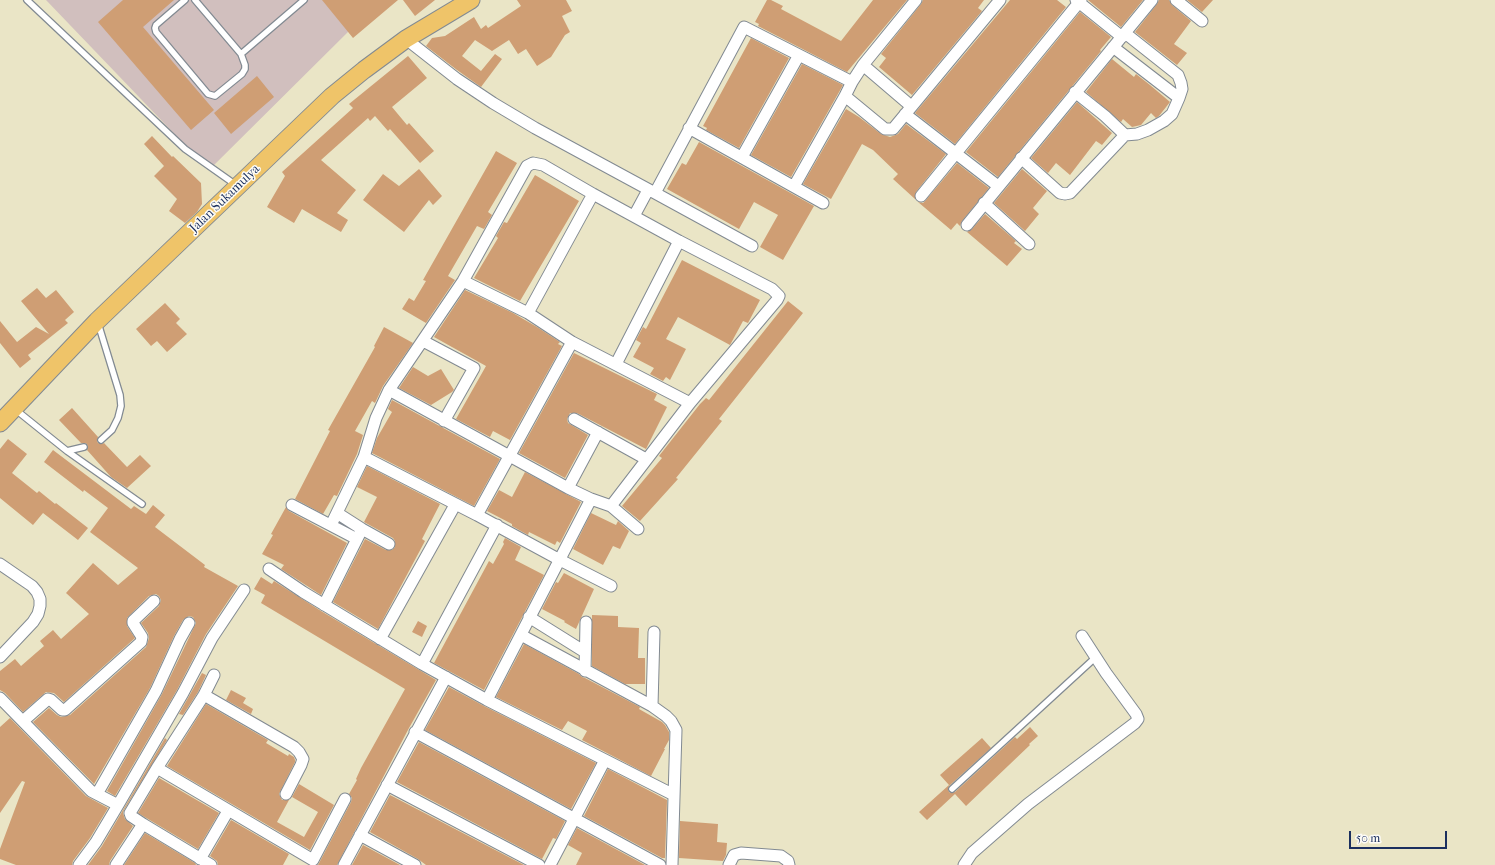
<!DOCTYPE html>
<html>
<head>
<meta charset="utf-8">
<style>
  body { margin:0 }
  #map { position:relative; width:1495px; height:865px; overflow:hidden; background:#eae5c6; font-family:"IM FELL French Canon",serif }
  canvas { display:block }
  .scale { position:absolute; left:1349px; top:831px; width:98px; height:18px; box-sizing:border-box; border:2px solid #1b2f5e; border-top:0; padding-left:5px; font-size:12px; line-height:14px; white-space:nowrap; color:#1b2f5e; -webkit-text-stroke:3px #fdfcf7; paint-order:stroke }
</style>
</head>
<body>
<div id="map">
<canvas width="1495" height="865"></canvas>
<div class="scale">50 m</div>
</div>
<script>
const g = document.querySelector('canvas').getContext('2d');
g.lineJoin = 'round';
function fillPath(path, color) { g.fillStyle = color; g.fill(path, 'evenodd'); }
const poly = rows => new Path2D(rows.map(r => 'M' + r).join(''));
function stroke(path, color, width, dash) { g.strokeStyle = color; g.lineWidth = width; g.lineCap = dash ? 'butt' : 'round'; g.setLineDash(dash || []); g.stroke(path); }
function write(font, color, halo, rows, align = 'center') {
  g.font = font + ' "IM FELL French Canon",serif'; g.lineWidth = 3; g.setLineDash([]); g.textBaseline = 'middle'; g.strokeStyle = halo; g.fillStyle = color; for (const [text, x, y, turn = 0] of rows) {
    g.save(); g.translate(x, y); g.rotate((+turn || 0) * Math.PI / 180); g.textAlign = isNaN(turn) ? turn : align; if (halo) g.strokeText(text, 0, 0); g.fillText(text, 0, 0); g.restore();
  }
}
fillPath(poly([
  [46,0,395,0,350,30,209,170]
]), '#d1bfbe');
fillPath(poly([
  [123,0,174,0,143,27,214,110,191,130,98,22],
  [322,0,398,0,353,38],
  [403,0,435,0,415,16],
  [517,0,566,0,572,11,562,16,570,32,565,35,551,57,537,66,526,49,518,54,509,40,492,51,475,40,462,56,481,71,495,54,502,59,481,87,457,70,426,46,432,38,445,36,474,17,481,29,486,25,488,28,521,6],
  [767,0,771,0,783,6,781,9,841,41,873,0,907,0,847,72,758,26,759,24,755,22],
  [923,0,984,0,978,8,982,11,912,95,879,67,886,58,881,54,921,4],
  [1010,0,1057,0,1066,7,955,144,915,113],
  [1088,0,1143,0,1121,27],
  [1159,0,1169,0,1172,5,1191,21,1174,44,1187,53,1177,65,1135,32,1157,4],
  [1187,0,1213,0,1202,12],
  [1080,12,1111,37,1100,50,1101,51,998,177,966,152],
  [751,38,789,58,739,148,706,130,707,128,703,126],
  [408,56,427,78,392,107,407,125,409,123,434,151,420,163,390,129,388,131,375,116,370,121,368,118,321,160,356,190,337,213,348,220,341,232,302,209,294,223,267,207,285,176,282,172,353,108,349,104],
  [1112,59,1134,77,1136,74,1150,85,1170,102,1159,116,1156,118,1151,113,1141,125,1132,127,1123,119,1121,122,1086,92],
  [802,64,843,85,791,177,751,155],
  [257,76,274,97,231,134,214,113],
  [1077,102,1112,133,1102,145,1096,141,1070,175,1056,163,1048,173,1031,158],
  [846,109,859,117,881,134,890,137,898,134,906,124,946,154,916,192,915,199,893,179,898,174,873,150,862,144,831,199,803,184],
  [152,136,172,157,173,156,201,183,202,204,197,212,185,223,169,211,177,199,154,176,164,166,144,144],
  [699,142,814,206,783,260,760,247,778,215,754,202,739,229,667,189,682,163,686,165],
  [496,151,517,163,488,212,492,215,484,229,477,226,448,276,455,280,426,323,402,309,409,298,414,301,426,281,423,280],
  [957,163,989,188,962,221,960,226,957,223,951,230,918,202,923,203,926,200],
  [419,169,442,196,433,205,429,200,404,232,363,200,383,174,399,186],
  [1022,169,1047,191,1033,208,1039,214,1025,231,994,203],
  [535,175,579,201,520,301,474,278,498,238,496,236,504,222,507,223],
  [985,214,1016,241,1014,243,1022,249,1007,266,967,232,972,229],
  [682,260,760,300,748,323,743,321,730,345,678,317,666,339,686,349,670,380,666,377,663,381,650,374,654,368,633,357,641,343,636,340,643,327,646,329],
  [37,288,46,298,56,290,74,312,65,320,68,323,28,355,31,359,20,368,0,343,0,321,17,342,36,327,49,334,21,301],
  [465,290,513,313,537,327,560,342,558,344,562,346,510,440,493,431,490,437,456,419,486,366,434,337],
  [788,301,803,313,719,419,722,421,676,478,678,479,640,521,622,506,662,458,659,456,700,404,706,398,709,400],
  [165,303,180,319,176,323,187,334,167,352,157,341,151,346,136,329],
  [384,327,413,343,383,386,375,403,372,401,355,431,363,435,357,454,337,496,334,495,323,514,295,499,330,431,328,430,375,347,374,346],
  [574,353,657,394,654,400,667,407,646,449,577,413,570,413,567,419,568,423,588,435,565,478,519,453],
  [413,367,428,376,441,369,454,390,452,392,431,405,399,388],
  [392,400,500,459,474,506,372,453,377,438,392,412,388,409],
  [72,408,98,437,97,441,98,443,102,444,104,443,127,467,140,455,151,466,127,488,111,477,87,450,88,448,87,444,85,443,81,443,59,420],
  [8,439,27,454,12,473,37,493,39,491,55,504,56,503,88,528,78,540,43,513,33,525,0,498,0,449],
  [53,450,131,509,134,506,146,514,153,505,165,515,155,527,205,565,204,567,238,586,206,634,177,690,115,796,107,791,162,694,196,623,193,617,189,616,183,620,174,636,150,688,94,784,33,722,49,708,57,715,61,717,70,715,146,647,149,638,148,633,141,623,159,606,161,600,159,596,156,594,149,596,127,618,127,626,135,638,64,702,54,693,46,692,23,712,5,693,0,690,0,671,15,659,21,666,44,646,40,641,53,630,61,639,89,614,66,593,93,563,118,585,138,568,90,532,108,508,84,490,83,492,44,462],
  [367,466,440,504,422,539,425,541,378,629,333,602,365,539,386,550,392,550,395,547,395,541,393,538,364,522,377,497,357,487],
  [525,472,581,502,560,543,557,541,555,545,529,532,528,535,512,526,512,524,487,511,499,490,512,497],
  [286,507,289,511,347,543,321,595,281,569,284,565,262,554,273,535,271,534],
  [591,513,616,525,618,521,629,531,620,549,613,546,603,565,573,549],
  [505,538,521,547,515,560,544,575,484,690,434,663,489,561,493,564,504,544,503,542],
  [564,573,594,589,576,629,564,622,565,621,542,609,556,582,558,583],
  [261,577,272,584,274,581,321,611,436,680,409,728,337,865,318,865,351,802,352,798,349,794,357,780,356,779,361,768,405,689,261,603,265,595,254,589],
  [592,615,618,616,618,627,639,628,638,658,645,658,645,684,625,684,592,666],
  [418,621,427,626,422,637,412,632],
  [524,644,579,674,582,677,585,678,640,707,639,709,662,722,665,725,669,732,669,740,664,749,665,749,651,776,582,740,587,731,568,721,562,730,496,697],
  [202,673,206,675,198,692,183,715,179,714],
  [449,687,484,706,596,763,571,809,425,730],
  [231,690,246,698,243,703,253,709,251,714,226,700],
  [206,704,268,740,266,743,288,756,289,754,294,757,295,760,295,762,279,794,282,800,289,800,277,822,304,837,318,812,292,797,299,784,334,805,310,850,167,766],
  [10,718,86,796,108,808,90,838,73,861,72,865,16,865,0,859,0,849,25,782,22,781,0,813,0,727],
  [1030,727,1038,736,1029,744,1030,745,966,806,955,794,927,820,919,812,949,785,940,775,982,738,991,748,949,786,948,790,950,793,955,792,1015,737,1017,739],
  [165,738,167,740,124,810,123,813,125,819,133,826,110,861,109,865,88,865,102,846],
  [419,742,565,821,556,839,553,838,542,859,397,782],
  [608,769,667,800,665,858,662,858,584,816],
  [159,778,219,813,198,849,138,813],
  [390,795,524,865,426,865,418,859,370,832],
  [231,820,289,854,283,865,218,865,217,861,210,856],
  [680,821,718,824,717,842,727,843,726,855,723,861,679,858],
  [577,828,645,865,576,865,582,853,568,845],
  [145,833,195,863,196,865,124,865],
  [363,845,400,865,352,865]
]), '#cf9e74');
const lane = poly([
  [27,0,185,149,236,185],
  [185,0,156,25,155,28,156,32,208,94,215,96,242,74,245,69,245,65,241,54,195,0],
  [241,54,304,0],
  [98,323,120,395,121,406,118,418,112,430,101,440],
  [16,410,67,451,84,447],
  [67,451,142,504],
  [952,789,1096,657]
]);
const street = poly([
  [1076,0,1122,37],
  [1176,0,1202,21],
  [1125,33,1178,75,1181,83,1182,89,1179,98,1172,114,1164,121,1148,130,1137,134,1125,135],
  [406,39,457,79,493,103,535,128,655,193,744,27,852,82],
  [1113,47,1179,98],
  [863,65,911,106],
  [845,96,885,129,893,129,1000,0],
  [905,114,998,186],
  [689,128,823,203],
  [742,157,799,55],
  [1021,158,1060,193,1065,194,1070,193,1125,135,1105,116,1075,92],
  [797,181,845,96,852,82,863,65,916,0],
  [655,193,752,246],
  [921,196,1081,0],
  [984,203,1029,244],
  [634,216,648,190],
  [967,225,1152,0],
  [463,281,528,313,572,342,690,403],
  [528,313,593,194],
  [423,341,474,368,444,421],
  [616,364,679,241],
  [389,390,568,488,591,499,611,506,638,529],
  [574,419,646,459],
  [364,457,477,515,560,560,611,586],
  [568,488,598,432],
  [292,505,357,539],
  [337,513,362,529,389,544],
  [477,515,572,342],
  [331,525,364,457,376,418,389,390,463,281,527,166,533,163,543,165,593,194,679,241,772,289,779,296,777,300,690,403,611,506],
  [0,564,32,586,37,592,40,599,40,606,38,614,33,622,0,657],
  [269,569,303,592,422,664,487,700,674,795],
  [324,605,362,529],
  [529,617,585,652],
  [521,635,652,706,666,716,671,721,676,730,672,865],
  [380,639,455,505],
  [422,664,497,525],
  [585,671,586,622],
  [204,695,294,747,299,752,303,759,301,765,286,794],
  [0,698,91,791,118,805,183,693,212,638,244,590],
  [487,700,591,499],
  [652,706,654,632],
  [23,721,48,699,51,700,62,710,65,710,141,642,142,637,133,623,133,621,154,601],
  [415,732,660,865],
  [157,768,204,695,214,675],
  [387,785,539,865],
  [97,794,156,691,180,639,189,623],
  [143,824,131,816,130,813,157,768,313,860,345,799],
  [360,835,415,865],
  [200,859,228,811],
  [79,865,96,842,118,805],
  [116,865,143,824,211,865],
  [344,865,446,677],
  [550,865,605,760],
  [729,865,734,855,741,853,781,856,788,861,789,865],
  [964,865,972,853,1028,804,1135,723,1138,719,1136,714,1106,673,1082,636]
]);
const primary = poly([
  [0,423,97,321,332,96,364,70,406,39,471,0]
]);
stroke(lane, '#828a92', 8);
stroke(street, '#828a92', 13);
stroke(primary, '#828a92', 19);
stroke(lane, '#fff', 5.5);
stroke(street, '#fff', 11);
stroke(primary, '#efc469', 17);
write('13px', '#1b2f5e', '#fdfcf7', [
  ["Jalan Sukamulya",225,199,-44]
]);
</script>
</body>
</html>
